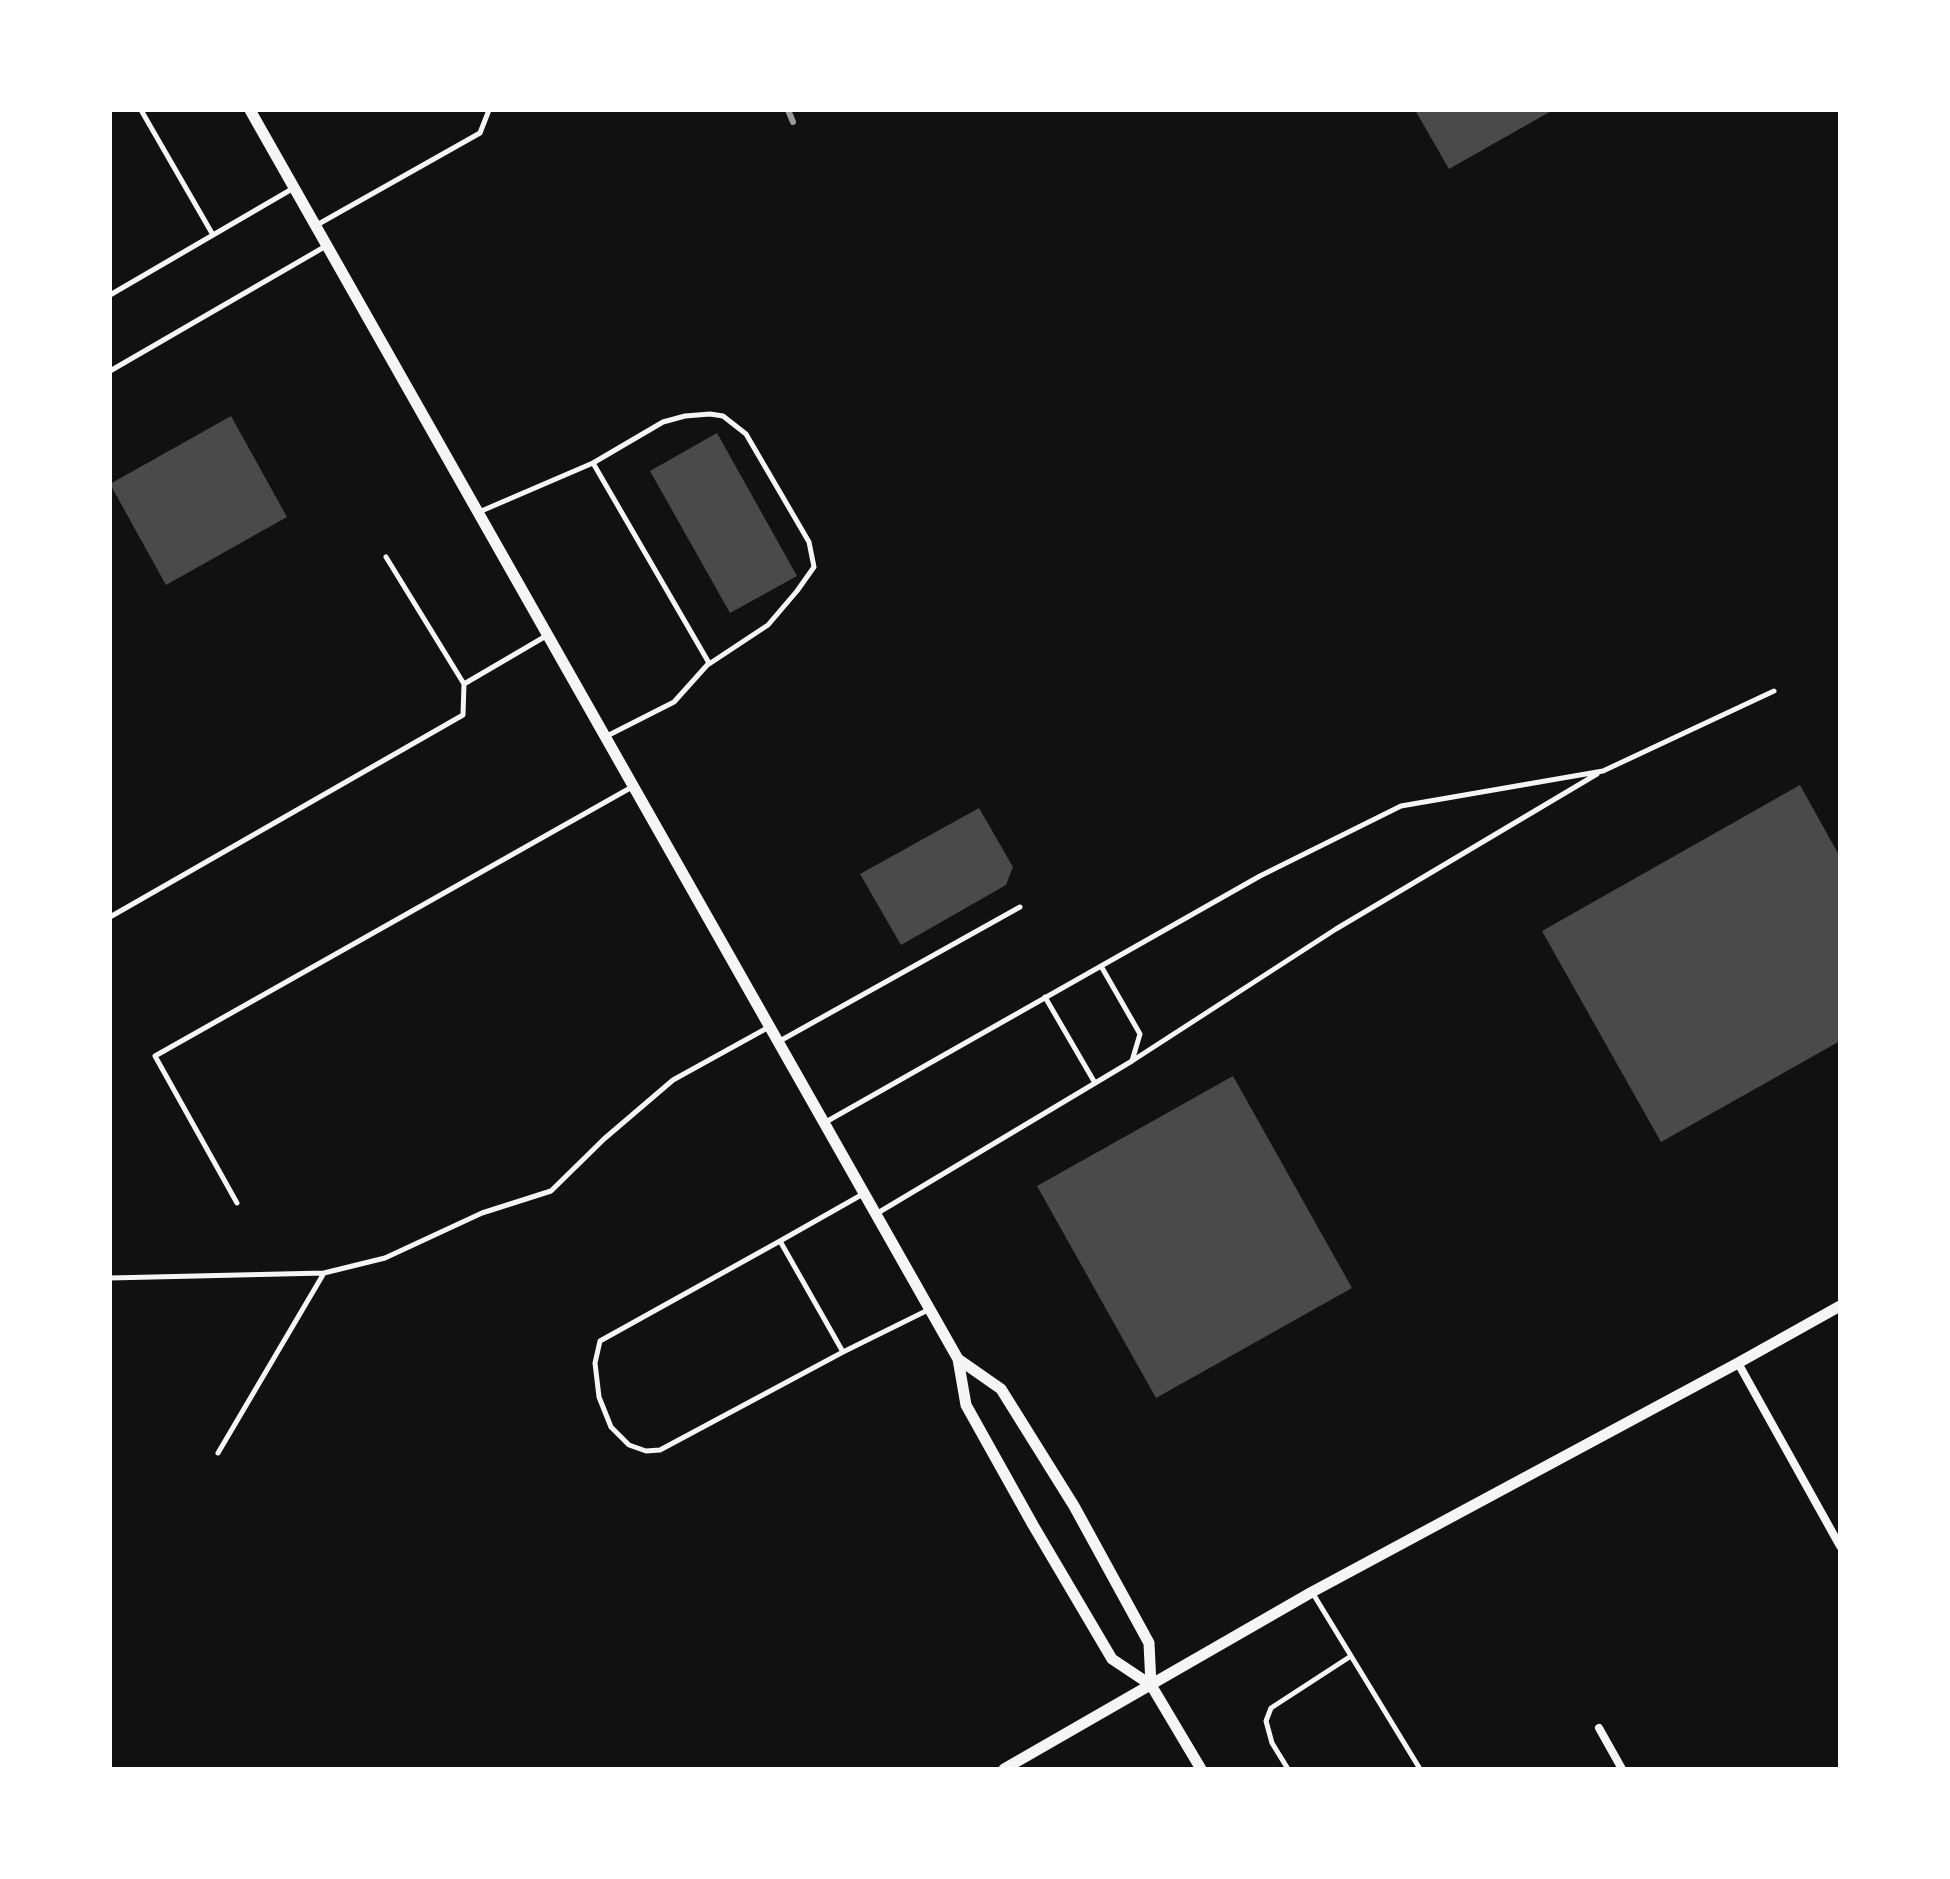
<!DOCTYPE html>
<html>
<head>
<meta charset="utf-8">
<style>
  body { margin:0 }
  #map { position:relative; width:1950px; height:1879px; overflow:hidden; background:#111; font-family:"Sofia Sans Condensed",sans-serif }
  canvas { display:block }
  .frame { position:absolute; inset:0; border:112px solid #fff; pointer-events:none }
</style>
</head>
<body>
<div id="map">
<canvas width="1950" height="1879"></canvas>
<div class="frame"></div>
</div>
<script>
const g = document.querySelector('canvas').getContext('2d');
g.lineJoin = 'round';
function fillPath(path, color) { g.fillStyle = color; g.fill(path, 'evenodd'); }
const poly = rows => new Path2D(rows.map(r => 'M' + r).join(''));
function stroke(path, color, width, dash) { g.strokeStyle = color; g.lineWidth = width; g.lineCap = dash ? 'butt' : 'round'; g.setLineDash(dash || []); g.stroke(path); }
fillPath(poly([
  [1415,110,1553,110,1449,169],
  [231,416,287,517,166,585,110,484],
  [717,433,797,576,730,613,650,471],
  [1800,785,1840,857,1840,1041,1661,1142,1542,931],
  [979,808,1013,867,1006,885,901,945,860,874],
  [1233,1076,1352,1288,1156,1398,1037,1186]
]), '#4a4a4a');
stroke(poly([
  [141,110,213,235],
  [315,226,480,133,489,110],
  [110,295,292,189],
  [110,371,326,246],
  [593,463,663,422,685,416,710,414,723,416,746,434,809,542,814,567,797,591,768,625,709,664],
  [479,512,593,463,709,663,674,702,605,737],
  [386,557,464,684],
  [110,917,463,715,464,684,546,636],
  [1045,997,1095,1083],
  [778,1042,1020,907],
  [1132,1061,1336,929,1597,774],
  [824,1123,1260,876,1401,806,1603,771,1774,691],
  [863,1194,780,1241,843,1352,928,1310],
  [237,1203,155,1056,632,787],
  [876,1214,1132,1061,1140,1034,1101,966],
  [780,1241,600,1341,595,1363,599,1397,611,1427,629,1445,646,1451,660,1450,843,1352],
  [324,1273,385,1258,482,1213,551,1191,604,1139,673,1080,769,1027],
  [110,1278,324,1273,218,1453],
  [1312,1592,1420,1769],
  [1288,1769,1272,1743,1266,1721,1271,1708,1351,1656]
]), '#f5f5f5', 5);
stroke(poly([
  [1738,1363,1840,1546],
  [1599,1728,1622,1769]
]), '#f5f5f5', 8);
stroke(poly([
  [250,110,958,1359,966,1405,1033,1525,1112,1659,1151,1685,1201,1769],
  [958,1359,1001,1389,1074,1506,1149,1643,1151,1685],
  [1004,1769,1312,1592,1738,1363,1840,1306]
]), '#f5f5f5', 11);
stroke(poly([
  [788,110,793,122]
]), '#9a9a9a', 6);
</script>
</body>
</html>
